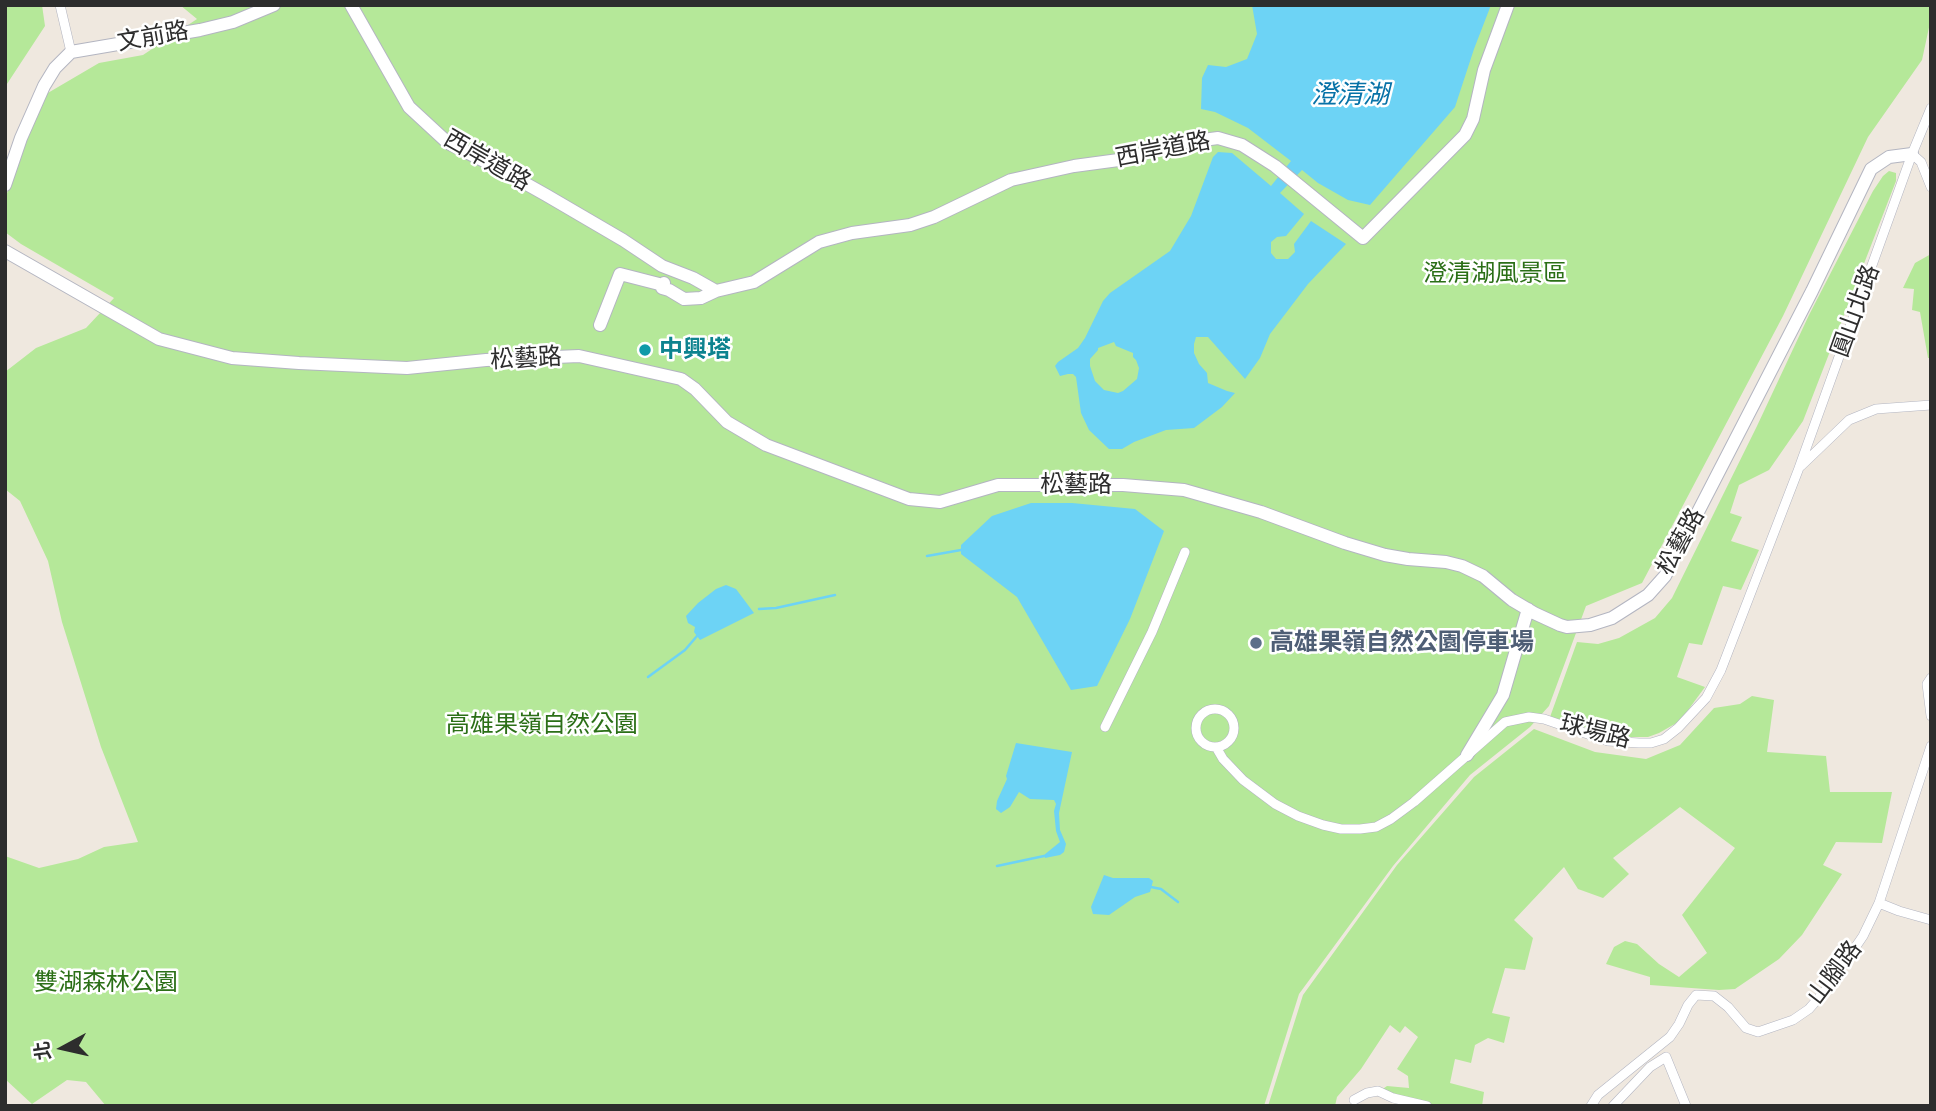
<!DOCTYPE html>
<meta charset="utf-8">
<style>
body{margin:0}
#map{position:relative;width:1936px;height:1111px;overflow:hidden;background:#efe8df;font-family:"IBM Plex Sans","Noto Sans TC",sans-serif}
canvas{display:block}
.frame{position:absolute;inset:0;border:7px solid #2d2d2d;pointer-events:none}
.north{position:absolute;left:28px;top:1013px;width:70px;height:70px;-webkit-text-stroke:5px #fff;paint-order:stroke;rotate:262deg;font-size:19px;font-weight:700;line-height:28px;text-align:center;color:#2d2d2d}
.north::after{content:'';display:block;margin:auto;width:24px;height:32px;background:#2d2d2d;clip-path:polygon(50% 0,100% 100%,50% 72%,0 100%)}
</style>
<div id="map">
<canvas width="1936" height="1111"></canvas>
<div class="frame"></div>
<div class="north">北</div>
</div>
<script>
const c = document.querySelector('canvas').getContext('2d');
c.lineJoin = 'round';
function paint(path, color) { c.fillStyle = color; c.fill(path, 'evenodd'); }
const toPath = rows => new Path2D(rows.map(r => 'M' + r).join(''));
function trace(path, color, width, dash) { c.strokeStyle = color; c.lineWidth = width; c.lineCap = dash ? 'butt' : 'round'; c.setLineDash(dash || []); c.stroke(path); }
function drawText(font, color, halo, rows, align = 'center') {
  c.font = font + ' "IBM Plex Sans","Noto Sans TC",sans-serif'; c.lineWidth = 5; c.setLineDash([]); c.textBaseline = 'middle'; c.strokeStyle = halo; c.fillStyle = color; for (const [text, x, y, turn = 0] of rows) {
    c.save(); c.translate(x, y); c.rotate((+turn || 0) * Math.PI / 180); c.textAlign = isNaN(turn) ? turn : align; if (halo) c.strokeText(text, 0, 0); c.fillText(text, 0, 0); c.restore();
  }
}
paint(toPath([
 [5,5,42,5,45,26,5,87],
 [180,5,1931,5,1931,18,1922,60,1868,137,1783,316,1642,583,1586,606,1549,706,1530,727,1470,775,1393,866,1299,994,1264,1106,106,1106,86,1082,67,1080,32,1104,5,1079,5,856,39,868,78,859,104,847,138,842,101,747,62,622,48,561,20,501,5,489,5,372,36,348,86,328,114,298,21,244,5,232,5,199,41,97,99,63,143,55,197,19],
 [1889,171,1896,173,1896,181,1803,421,1769,470,1739,485,1730,513,1742,517,1731,541,1759,550,1741,590,1723,586,1702,645,1689,643,1677,677,1705,687,1680,721,1659,733,1648,737,1619,737,1550,717,1577,642,1598,644,1619,638,1655,618,1672,598,1757,426,1809,315,1873,191,1883,176],
 [1931,254,1931,358,1928,358,1920,312,1912,310,1914,289,1903,288,1915,263],
 [1752,696,1774,700,1767,752,1826,756,1830,792,1892,792,1882,843,1836,842,1823,865,1842,874,1802,935,1779,959,1735,989,1719,990,1650,985,1650,977,1606,964,1614,947,1625,941,1637,944,1659,964,1679,977,1707,953,1682,915,1735,848,1680,807,1613,858,1629,874,1603,898,1578,889,1564,867,1514,920,1533,938,1525,970,1505,968,1492,1013,1510,1017,1504,1043,1488,1038,1475,1045,1471,1063,1455,1059,1450,1083,1484,1092,1482,1106,1430,1106,1380,1091,1387,1086,1409,1088,1408,1076,1397,1069,1418,1037,1405,1026,1400,1033,1390,1025,1361,1069,1337,1097,1335,1106,1268,1106,1303,995,1397,865,1474,777,1534,729,1595,752,1646,759,1680,745,1714,708,1740,704]
]), '#b5e899');
paint(toPath([
 [1252,5,1491,5,1474,49,1455,107,1370,205,1348,200,1318,183,1302,170,1280,193,1304,214,1286,236,1277,237,1271,242,1271,253,1276,259,1288,259,1295,252,1294,244,1311,221,1346,244,1308,284,1270,334,1260,358,1245,379,1208,337,1196,337,1194,344,1194,353,1199,364,1207,373,1208,383,1227,391,1235,393,1222,407,1194,428,1166,430,1134,442,1122,449,1109,449,1089,430,1081,413,1076,377,1073,374,1068,374,1060,376,1055,366,1058,362,1078,348,1085,338,1103,301,1110,293,1170,251,1191,216,1213,157,1218,152,1232,153,1271,186,1291,161,1248,128,1215,112,1201,109,1202,78,1208,65,1226,67,1247,59,1257,34],
 [1114,342,1116,346,1133,353,1133,357,1136,360,1139,368,1137,379,1123,391,1118,393,1104,390,1095,381,1090,366,1090,359,1098,350,1098,348],
 [1031,503,1072,503,1135,509,1164,531,1130,619,1097,686,1071,690,1017,597,961,554,961,545,992,516],
 [726,585,736,589,754,613,700,640,694,632,695,627,688,623,686,616,698,603,716,589],
 [1016,743,1072,752,1059,813,1060,830,1066,844,1064,852,1060,855,1045,858,1044,855,1060,842,1056,831,1054,811,1056,804,1054,800,1030,799,1019,792,1010,807,1001,813,996,809,997,801,1007,779,1006,776],
 [1104,875,1113,878,1149,878,1153,881,1150,892,1135,897,1109,915,1093,914,1091,907]
]), '#6dd3f5');
trace(toPath([
 [927,556,961,550],
 [759,609,776,608,835,595],
 [648,677,685,650,697,636],
 [997,866,1044,856],
 [1151,887,1161,889,1178,902]
]), '#6dd3f5', 2.5);
const street = toPath([
 [60,5,71,52],
 [1912,154,1921,162,1931,187],
 [1801,466,1849,420,1876,409,1931,405],
 [1931,678,1927,684,1931,716],
 '1196 728a19 19 0 1 1 38 0a19 19 0 1 1-38 0Z',
 [1105,727,1152,632,1185,552],
 [1216,747,1223,759,1243,780,1275,804,1298,816,1323,825,1341,829,1360,829,1376,827,1391,819,1414,802,1505,722,1529,717,1544,719,1608,741,1639,743,1651,743,1664,739,1678,728,1706,698,1721,670,1799,468,1912,154,1931,108],
 [1879,903,1899,911,1931,920],
 [1354,1100,1367,1093,1378,1091,1393,1098,1427,1106],
 [1591,1106,1598,1095,1670,1037,1679,1024,1688,1005,1696,995,1714,996,1728,1007,1746,1028,1758,1032,1793,1020,1809,1009,1829,986,1863,936,1879,903,1931,746],
 [1613,1106,1650,1067,1666,1057,1686,1106]
]);
const secondary = toPath([
 [351,5,409,107,448,143,498,168,546,195,623,240,662,266,693,278,716,291,754,282,819,242,852,233,910,225,934,217,1011,180,1074,166,1126,159,1173,144,1218,138,1242,145,1275,166,1363,238,1465,135,1473,119,1484,70,1508,5],
 [5,185,21,138,44,86,55,68,71,52,200,30,233,22,274,5],
 [5,251,159,339,232,358,299,363,407,368,486,360,579,356,681,379,695,389,727,422,766,445,909,499,940,502,998,485,1123,485,1184,490,1261,512,1345,543,1385,555,1408,559,1446,562,1462,566,1483,576,1512,600,1534,613,1560,625,1567,627,1590,625,1612,618,1648,595,1665,576,1812,291,1871,169,1889,157,1912,154],
 [664,283,662,288,669,290,684,299,701,298,716,291],
 [600,325,620,274,663,285],
 [1467,755,1503,695,1528,609]
]);
trace(street, '#b3b5c1', 10);
trace(secondary, '#b3b5c1', 14);
trace(street, '#fff', 9);
trace(secondary, '#fff', 12);
for (const [x, y, r, color] of [
 [645,350,7,"#0f9aa8"],
 [1256,643,7,"#5c6f8a"]
]) { const dot = new Path2D(); dot.arc(x, y, r, 0, 2 * Math.PI); c.fillStyle = color; c.fill(dot); trace(dot, '#fff', 2.5); }
drawText('24px', '#2d2d2d', '#fff', [
 ["文前路",153,37,-10],
 ["西岸道路",1163,150,-11],
 ["西岸道路",487,161,30],
 ["圓山北路",1856,311,-70],
 ["松藝路",526,359,-3],
 ["松藝路",1076,485],
 ["松藝路",1681,542,-61],
 ["球場路",1595,732,14],
 ["山腳路",1835,973,-53]
]);
drawText('24px', '#2b6f17', '#fff', [
 ["澄清湖風景區",1495,274],
 ["高雄果嶺自然公園",542,725],
 ["雙湖森林公園",106,983]
]);
drawText('bold 24px', '#0d838f', '#fff', [
 ["中興塔",659,350]
], 'left');
drawText('bold 24px', '#4e5e75', '#fff', [
 ["高雄果嶺自然公園停車場",1270,643]
], 'left');
drawText('italic 26px', '#0772a7', '#fff', [
 ["澄清湖",1350,95]
]);
</script>
